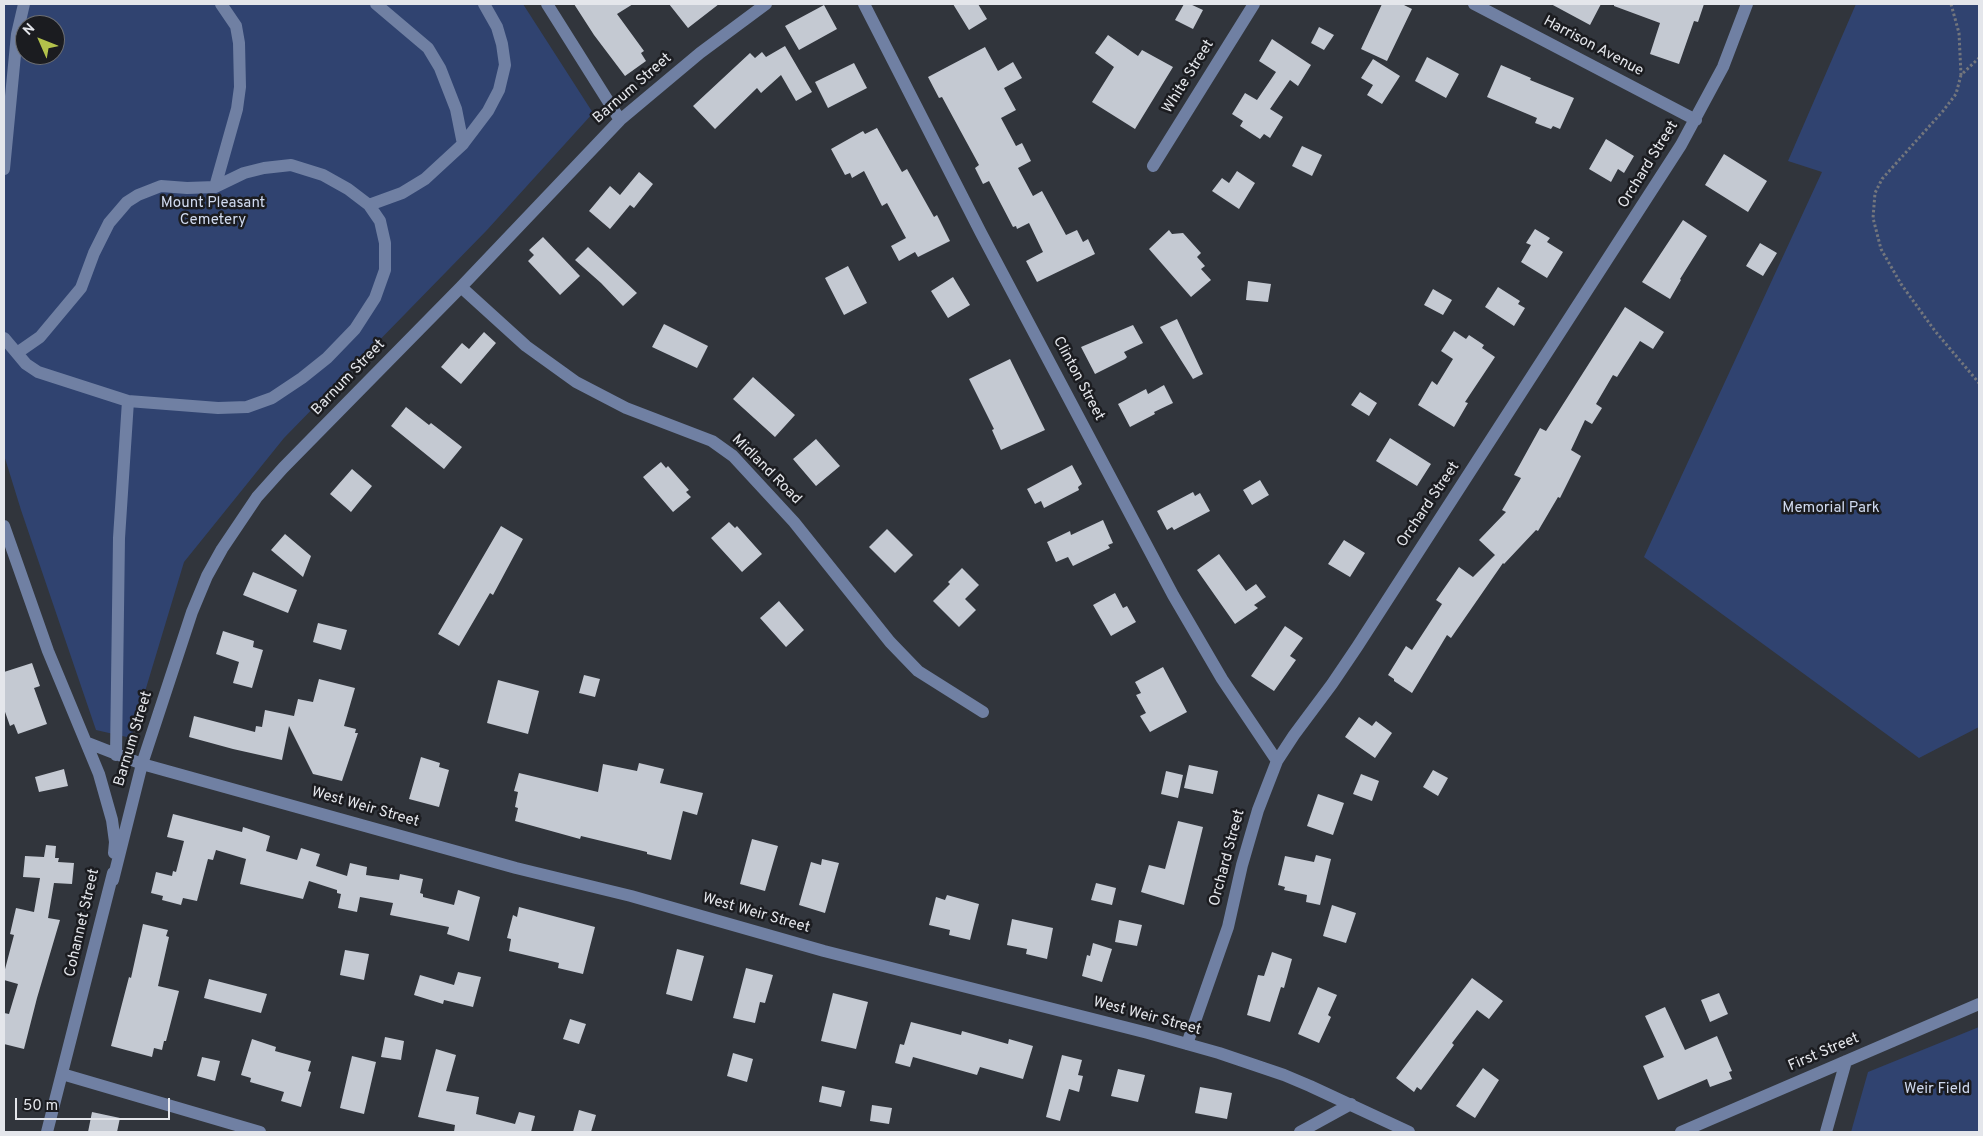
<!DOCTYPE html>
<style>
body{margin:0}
#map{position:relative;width:1983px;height:1136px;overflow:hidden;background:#31353c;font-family:Overpass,sans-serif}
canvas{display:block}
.frame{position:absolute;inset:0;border:5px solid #e4e6eb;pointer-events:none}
.north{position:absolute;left:15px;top:15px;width:50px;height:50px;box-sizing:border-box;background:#1b1c20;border:1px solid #6b6d71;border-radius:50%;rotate:314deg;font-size:14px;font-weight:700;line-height:20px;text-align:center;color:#e4e6eb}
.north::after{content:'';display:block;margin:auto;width:18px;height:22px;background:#b3c24b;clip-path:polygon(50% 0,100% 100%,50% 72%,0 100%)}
.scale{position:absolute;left:15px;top:1098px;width:155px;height:22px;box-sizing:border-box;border:2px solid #e4e6eb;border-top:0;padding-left:6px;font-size:15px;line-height:18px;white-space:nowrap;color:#e4e6eb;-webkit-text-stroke:4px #1b1c20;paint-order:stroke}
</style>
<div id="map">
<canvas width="1983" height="1136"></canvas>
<div class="frame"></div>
<div class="north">N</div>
<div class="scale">50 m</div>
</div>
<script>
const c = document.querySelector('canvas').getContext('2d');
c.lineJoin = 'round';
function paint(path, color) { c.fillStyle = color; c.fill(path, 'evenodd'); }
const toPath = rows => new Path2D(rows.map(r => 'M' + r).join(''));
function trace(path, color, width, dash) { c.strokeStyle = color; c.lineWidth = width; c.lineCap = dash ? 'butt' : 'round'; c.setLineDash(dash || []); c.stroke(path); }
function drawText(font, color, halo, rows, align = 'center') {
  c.font = font + ' Overpass,sans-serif'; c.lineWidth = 5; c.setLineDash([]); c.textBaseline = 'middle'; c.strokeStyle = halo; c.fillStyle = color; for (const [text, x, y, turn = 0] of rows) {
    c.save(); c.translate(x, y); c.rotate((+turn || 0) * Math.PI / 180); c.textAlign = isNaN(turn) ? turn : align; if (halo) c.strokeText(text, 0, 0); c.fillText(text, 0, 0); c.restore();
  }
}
paint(toPath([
 [4,4,523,4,593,113,487,230,284,438,184,562,131,738,96,730,21,510,4,455],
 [25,25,55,25,55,55,25,55],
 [1856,4,1979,4,1979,727,1919,758,1644,557,1822,172,1788,161],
 [1979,1027,1979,1132,1851,1132,1868,1072]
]), '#304370');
paint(toPath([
 [574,4,633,4,617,14,644,51,641,53,646,61,625,76,594,35],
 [669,4,719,4,688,28],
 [953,4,978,4,987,19,969,30],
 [1184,4,1190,4,1203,10,1193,29,1175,20],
 [1382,4,1402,4,1412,9,1387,61,1361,49],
 [1551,4,1601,4,1590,25],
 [1614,4,1704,4,1698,22,1694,21,1679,64,1650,54,1660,23,1614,6],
 [824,5,837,29,799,50,785,26],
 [1319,27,1334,35,1324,50,1311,43],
 [1108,35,1138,56,1142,50,1173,67,1135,129,1092,102,1114,67,1095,53],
 [1272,39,1311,65,1298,86,1290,80,1270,109,1283,117,1270,138,1264,134,1260,139,1240,126,1243,121,1232,114,1245,93,1257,100,1276,72,1259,61],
 [785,46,812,92,796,101,781,75,761,93,757,88,715,129,693,106,750,53,755,58,762,52,766,57],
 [985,47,998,71,1013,62,1022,78,1004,88,1016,110,1001,118,1016,146,1022,143,1031,161,1018,168,1033,196,1042,191,1066,235,1077,230,1083,242,1088,239,1095,254,1037,282,1026,261,1043,252,1029,223,1017,229,1016,226,1013,227,989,181,983,184,975,168,979,165,942,97,939,98,928,77],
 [1427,57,1459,74,1446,98,1415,81],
 [1373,59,1400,76,1382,104,1367,95,1373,85,1361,78],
 [854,63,867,88,828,108,815,82],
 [1501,65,1531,78,1530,80,1574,98,1560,129,1553,126,1551,129,1535,123,1537,118,1487,97],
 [877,128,902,172,907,169,934,217,937,215,950,241,918,257,915,252,899,261,891,246,906,238,887,203,882,206,864,171,852,178,850,173,845,175,831,149,863,131,865,134],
 [1606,139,1634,156,1624,173,1618,169,1611,182,1589,169],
 [1302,146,1322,155,1312,176,1292,166],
 [1724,154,1767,181,1748,212,1705,185],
 [1237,171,1255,183,1239,209,1212,191,1222,178,1229,183],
 [639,172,653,184,634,208,630,205,610,229,589,211,610,186,620,195],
 [1683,220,1707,236,1680,279,1681,280,1670,299,1642,282],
 [1535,229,1550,238,1547,242,1563,252,1547,278,1521,262,1531,245,1526,243],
 [1169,230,1172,234,1183,233,1201,253,1197,257,1205,266,1201,269,1211,280,1191,297,1149,249],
 [543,237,580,276,560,295,528,261,534,255,529,250],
 [1760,243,1777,253,1763,276,1746,266],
 [588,247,637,293,623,306,601,283,575,260],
 [848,266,867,303,844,315,825,278],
 [953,277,970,305,948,318,931,291],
 [1248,281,1271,284,1268,302,1246,300],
 [1498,287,1520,301,1518,304,1525,308,1514,326,1485,307],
 [1433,289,1452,300,1443,315,1424,305],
 [1625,307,1664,332,1653,349,1640,341,1617,377,1613,375,1596,404,1602,408,1592,424,1585,420,1571,450,1581,456,1560,498,1558,497,1538,531,1536,530,1504,564,1503,563,1451,638,1447,635,1412,693,1394,681,1394,679,1388,675,1406,646,1412,650,1442,604,1436,600,1459,567,1473,577,1495,555,1479,540,1506,512,1502,510,1521,478,1514,475,1540,428,1546,431],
 [1177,319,1203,374,1193,379,1160,327],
 [664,324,708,346,697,368,652,347],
 [1133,325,1143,343,1124,352,1127,357,1125,359,1095,374,1081,347],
 [1454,331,1466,339,1469,335,1484,345,1482,348,1495,357,1465,402,1468,403,1454,427,1418,405,1432,381,1437,385,1453,359,1441,351],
 [484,332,496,343,461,384,441,367,462,343,469,349],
 [1010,359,1045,430,1001,450,992,430,994,429,969,379],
 [753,377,795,415,775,437,733,399],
 [1164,385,1173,403,1154,412,1155,414,1130,427,1118,404,1146,389,1148,394],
 [1360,392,1377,403,1369,416,1351,405],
 [406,407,429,425,431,423,462,447,444,469,391,426],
 [1390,438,1431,464,1417,486,1376,461],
 [816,439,840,466,816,486,793,459],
 [661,462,666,468,668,466,689,490,686,492,691,497,673,512,643,477],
 [1072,465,1082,484,1078,487,1079,490,1044,508,1041,501,1035,504,1027,489],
 [352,469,372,486,351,512,330,494],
 [1260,480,1269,495,1252,505,1243,490],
 [1193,492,1195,496,1200,493,1210,511,1174,530,1172,527,1167,530,1157,511],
 [1103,520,1113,543,1108,545,1110,548,1073,566,1068,557,1056,562,1047,542,1070,531,1071,535],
 [729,522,735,528,737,526,762,554,742,572,711,538],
 [501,526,523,539,493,595,490,593,459,646,438,634],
 [887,529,913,555,895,573,869,547],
 [285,534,311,556,303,577,271,550],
 [1344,540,1365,553,1350,577,1328,564],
 [1219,554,1246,591,1256,584,1266,597,1254,605,1258,608,1235,624,1197,570],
 [962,568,979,585,965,599,976,610,959,627,933,601,950,584,948,582],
 [253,572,297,590,288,613,243,595],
 [1115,593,1123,608,1127,606,1136,622,1111,636,1093,605],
 [779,601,804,630,786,647,760,618],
 [318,623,347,630,341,650,313,642],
 [1285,626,1303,638,1290,656,1296,660,1274,691,1251,676],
 [223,631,254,641,253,647,263,650,252,688,233,683,239,662,216,654],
 [32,663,40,686,34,688,47,724,18,734,14,724,10,726,4,709,4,672],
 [1163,667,1187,712,1150,732,1140,716,1146,713,1136,695,1141,693,1135,682],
 [584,675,600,679,595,697,579,693],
 [319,679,355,688,344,726,356,729,355,733,358,733,342,781,313,774,289,726,282,760,233,749,189,737,194,716,255,732,256,726,262,727,265,710,294,716,298,699,313,702],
 [498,680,539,691,528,734,487,723],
 [1359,717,1372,726,1376,721,1392,733,1375,758,1345,737],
 [421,757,440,763,439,767,449,770,439,807,409,799],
 [639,763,664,769,660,783,703,793,697,815,683,811,671,860,647,854,647,852,581,836,580,839,515,821,518,808,515,807,518,792,514,791,519,773,598,792,603,764,637,771],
 [1189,765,1218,771,1213,794,1184,788],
 [64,769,68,786,39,792,35,777],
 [1433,770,1448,778,1438,796,1423,787],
 [1166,771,1183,775,1178,798,1161,794],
 [1361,774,1379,781,1372,801,1353,794],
 [1318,794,1344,803,1333,835,1307,826],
 [173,814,242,832,243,827,270,836,266,851,297,860,301,848,320,854,316,866,347,876,350,863,367,867,366,875,399,880,400,874,423,879,420,893,423,894,423,897,454,905,458,890,480,897,469,941,447,934,449,927,390,915,393,903,360,897,357,912,338,908,341,894,337,893,337,890,309,881,303,899,240,884,246,859,216,850,213,860,208,859,197,901,183,898,181,905,162,900,163,896,151,893,156,872,172,876,173,871,176,872,184,841,167,837],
 [1178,821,1203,827,1184,905,1141,892,1149,865,1165,869],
 [752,839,778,846,765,891,740,884],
 [46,845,56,846,55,858,59,858,58,862,74,863,72,884,54,883,48,918,60,920,37,998,24,1049,4,1044,4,1013,9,1014,18,984,4,980,4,973,14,935,10,934,16,908,34,912,40,878,23,877,25,856,44,857],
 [1316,855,1331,859,1320,905,1306,902,1307,895,1284,890,1285,887,1278,885,1285,856,1314,862],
 [822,859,839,863,825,913,799,905,811,862,821,865],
 [1096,883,1116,888,1112,905,1091,900],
 [947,895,979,904,970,940,949,935,950,930,929,925,936,897,945,900],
 [1332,905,1356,913,1346,943,1323,936],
 [519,907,595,927,583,974,558,968,559,963,509,951,511,939,507,938,513,915,517,917],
 [1012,919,1053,928,1047,959,1026,954,1027,949,1007,945],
 [1119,920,1142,925,1137,946,1115,942],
 [143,924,168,930,166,936,169,937,158,986,179,991,166,1041,164,1041,162,1050,154,1048,152,1057,111,1046,129,977,131,978],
 [1093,943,1112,949,1102,982,1082,976,1087,955,1090,956],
 [677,949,704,956,692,1001,666,994],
 [345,950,369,954,364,980,340,975],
 [1272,952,1292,959,1284,988,1281,987,1270,1022,1247,1015,1258,975,1264,976],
 [746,968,773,975,765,1003,760,1002,755,1023,733,1018],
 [458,972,481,977,473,1007,444,1000,443,1004,414,995,420,975,454,985],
 [1472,978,1503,1001,1489,1019,1477,1010,1452,1043,1454,1045,1421,1090,1417,1087,1414,1092,1396,1078],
 [209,979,267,994,261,1013,204,998],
 [1318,987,1337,995,1328,1015,1331,1017,1319,1043,1298,1034],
 [833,993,868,1002,856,1049,821,1041],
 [1719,993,1728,1014,1710,1022,1701,1000],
 [1665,1007,1685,1050,1717,1036,1732,1071,1729,1072,1732,1079,1710,1087,1707,1079,1658,1100,1643,1066,1664,1057,1645,1016],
 [570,1019,586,1024,579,1044,563,1039],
 [911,1022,961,1035,962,1031,1008,1044,1009,1039,1033,1046,1023,1079,980,1067,977,1075,913,1057,910,1067,895,1063,900,1044,904,1045],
 [385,1037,404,1041,401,1060,381,1057],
 [252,1039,276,1047,275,1051,311,1061,308,1071,311,1072,301,1107,281,1101,284,1092,250,1082,251,1078,241,1075],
 [436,1049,456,1055,446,1091,479,1097,476,1114,515,1124,519,1112,535,1116,531,1132,454,1132,455,1125,418,1117],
 [733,1053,753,1059,747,1082,727,1076],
 [1062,1055,1082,1060,1078,1075,1083,1076,1079,1092,1069,1089,1060,1121,1046,1117],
 [352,1056,376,1062,364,1114,340,1108],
 [202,1057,220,1061,215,1081,197,1076],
 [1483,1068,1499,1080,1475,1118,1456,1106],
 [1118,1069,1145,1075,1138,1102,1111,1096],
 [822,1086,845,1091,841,1107,819,1102],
 [1200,1087,1232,1093,1227,1119,1195,1113],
 [872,1105,892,1108,889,1124,870,1121],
 [579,1110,596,1115,591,1132,573,1132],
 [92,1112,120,1118,117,1132,88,1132]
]), '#c4c9d2');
trace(toPath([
 [1951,4,1959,33,1961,75,1979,58],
 [1961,75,1956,94,1943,111,1882,179,1875,193,1873,218,1881,249,1901,284,1935,331,1979,383]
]), '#73767d', 3, [2.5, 2.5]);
trace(toPath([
 [376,4,428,48,440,68,456,109,463,144,488,111,499,90,505,65,502,44,497,27,484,4],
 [547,4,620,120],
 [864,4,981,233,1173,595,1222,679,1277,761],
 [1474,4,1696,120],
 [1153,166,1254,4],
 [4,169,17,34,24,4],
 [369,205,402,193,425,179,463,144],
 [461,287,526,346,576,382,626,408,712,441,733,456,794,522,890,642,918,671,983,712],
 [4,338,26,364,38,372,128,401],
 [17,353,40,337,81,288,94,253,109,223,127,202,138,195,161,186,187,188,215,187],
 [4,526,48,651,99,774,112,820,115,842,114,853],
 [88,743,142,764,516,868,631,896,824,951,1148,1033,1219,1053,1284,1075,1310,1086,1409,1132],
 [116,755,119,538,128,401,218,408,247,407,272,398,302,378,327,358,355,329,375,298,385,270,385,243,380,221,369,205,348,189,323,175,291,165,264,168,244,173,215,187,237,109,240,87,239,43,236,26,221,4],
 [113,880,142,764,192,612,207,576,222,549,257,497,283,468,461,287,620,120,700,53,766,4],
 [1187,1044,1228,927,1242,865,1258,810,1277,761,1294,735,1332,684,1357,647,1681,145,1723,67,1747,4],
 [62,1074,260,1132],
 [47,1132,113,873],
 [1300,1132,1351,1104],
 [1681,1132,1979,1004],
 [1826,1132,1846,1061]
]), '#7080a3', 12);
drawText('15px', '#e4e6eb', '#1b1c20', [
 ["Harrison Avenue",1593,47,28],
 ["White Street",1189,77,-58],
 ["Barnum Street",633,89,-41],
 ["Orchard Street",1649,165,-58],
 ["Barnum Street",349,378,-46],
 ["Clinton Street",1078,379,62],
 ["Midland Road",766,470,45],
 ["Orchard Street",1429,505,-56],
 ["Barnum Street",134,739,-73],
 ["West Weir Street",365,808,16],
 ["Orchard Street",1228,858,-75],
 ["West Weir Street",756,914,16],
 ["Cohannet Street",83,923,-77],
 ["West Weir Street",1147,1017,15],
 ["First Street",1824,1053,-23]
]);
drawText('15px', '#d0daef', '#1b1c20', [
 ["Mount Pleasant",213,204],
 ["Cemetery",213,221],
 ["Memorial Park",1831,509],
 ["Weir Field",1937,1090]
]);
</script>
